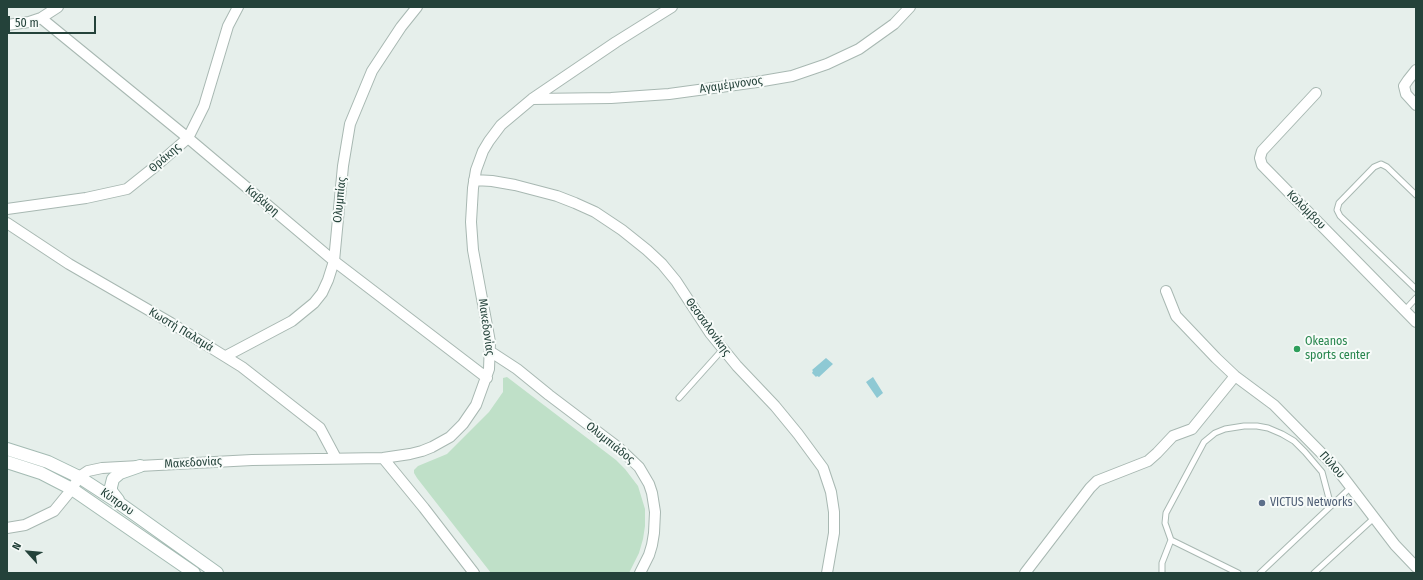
<!DOCTYPE html>
<meta charset="utf-8">
<style>
body{margin:0}
#map{position:relative;width:1423px;height:580px;overflow:hidden;background:#e6efeb;font-family:"Fira Sans Condensed",sans-serif}
canvas{display:block}
.frame{position:absolute;inset:0;border:8px solid #24423a;pointer-events:none}
.north{position:absolute;left:8px;top:532px;width:40px;height:40px;-webkit-text-stroke:3px #f7fbf9;paint-order:stroke;rotate:297deg;font-size:11px;font-weight:700;line-height:16px;text-align:center;color:#24423a}
.north::after{content:'';display:block;margin:auto;width:14px;height:18px;background:#24423a;clip-path:polygon(50% 0,100% 100%,50% 72%,0 100%)}
.scale{position:absolute;left:8px;top:16px;width:88px;height:18px;box-sizing:border-box;border:2px solid #24423a;border-top:0;padding-left:5px;font-size:12px;line-height:14px;white-space:nowrap;color:#24423a;-webkit-text-stroke:3px #f7fbf9;paint-order:stroke}
</style>
<div id="map">
<canvas width="1423" height="580"></canvas>
<div class="frame"></div>
<div class="north">N</div>
<div class="scale">50 m</div>
</div>
<script>
const c = document.querySelector('canvas').getContext('2d');
c.lineJoin = 'round';
function paint(path, color) { c.fillStyle = color; c.fill(path, 'evenodd'); }
const toPath = rows => new Path2D(rows.map(r => 'M' + r).join(''));
function trace(path, color, width, dash) { c.strokeStyle = color; c.lineWidth = width; c.lineCap = dash ? 'butt' : 'round'; c.setLineDash(dash || []); c.stroke(path); }
function drawText(font, color, halo, rows, align = 'center') {
  c.font = font + ' "Fira Sans Condensed",sans-serif'; c.lineWidth = 4; c.setLineDash([]); c.textBaseline = 'middle'; c.strokeStyle = halo; c.fillStyle = color; for (const [text, x, y, turn = 0] of rows) {
    c.save(); c.translate(x, y); c.rotate((+turn || 0) * Math.PI / 180); c.textAlign = isNaN(turn) ? turn : align; if (halo) c.strokeText(text, 0, 0); c.fillText(text, 0, 0); c.restore();
  }
}
paint(toPath([
 [507,377,616,460,625,469,638,486,645,509,645,526,643,539,639,553,629,573,491,573,417,478,414,473,414,470,418,466,447,454,489,412,503,392,503,378]
]), '#bfe0c8');
paint(toPath([
 [826,358,833,364,819,377,817,376,816,377,812,373,813,371,812,370],
 [873,377,883,393,877,398,866,382]
]), '#8ec9d4');
const lane = toPath([
 [1416,195,1387,167,1381,164,1374,167,1339,203,1337,210,1340,216,1416,289],
 [1405,310,1416,298],
 [679,398,723,349],
 [1171,540,1165,523,1166,513,1204,442,1215,433,1225,429,1244,426,1257,426,1268,428,1282,434,1294,441,1305,452,1322,472,1331,506],
 [1162,573,1162,563,1171,540,1238,573],
 [1260,573,1351,487],
 [1314,573,1374,518]
]);
const street = toPath([
 [41,18,188,138,334,261,487,378],
 [7,25,29,22,41,18,58,7],
 [1416,70,1408,80,1404,86,1406,94,1416,105],
 [1316,93,1262,151,1260,158,1262,165,1416,322],
 [532,99,611,98,669,94,757,82,792,76,827,64,859,49,894,24,910,7],
 [474,180,492,181,515,185,557,196,575,203,595,212,622,230,647,250,662,264,676,281,710,333,737,366,775,406,798,434,823,468,831,492,834,512,834,533,827,573],
 [7,209,86,198,127,189,157,165,188,138,204,106,228,26,238,7],
 [7,223,69,264,171,323,242,367,320,428,336,458],
 [1166,291,1176,316,1216,358,1235,376,1274,405,1337,469,1395,545,1416,567],
 [491,352,517,369,549,395,619,448,639,467,649,484,652,493,655,512,654,533,652,545,649,555,640,573],
 [226,356,292,321,314,303,322,293,328,280,334,261,343,166,350,124,372,71,401,27,417,7],
 [383,458,424,508,474,573],
 [7,528,25,525,54,511,72,489,79,477,88,471,102,468,252,460,383,458,410,454,422,451,432,447,450,437,463,424,476,405,489,369,490,342,473,250,471,222,473,188,476,170,483,151,489,141,501,125,532,99,616,42,672,7],
 [1025,573,1090,488,1097,481,1148,461,1157,453,1173,436,1192,429,1235,376]
]);
const secondary = toPath([
 [7,449,48,462,79,477,119,503,217,573],
 [7,462,41,473,72,489,194,573],
 [118,500,111,491,111,487,113,479,120,473,140,466]
]);
trace(lane, '#a8b8b2', 7);
trace(street, '#a8b8b2', 12);
trace(secondary, '#a4bbb3', 14);
trace(lane, '#fff', 5);
trace(street, '#fff', 10);
trace(secondary, '#fff', 12);
for (const [x, y, r, color] of [
 [1297,349,4,"#2e9e5b"],
 [1262,503,4,"#5c6f8a"]
]) { const dot = new Path2D(); dot.arc(x, y, r, 0, 2 * Math.PI); c.fillStyle = color; c.fill(dot); trace(dot, '#f7fbf9', 1.5); }
drawText('12px', '#24423a', '#f7fbf9', [
 ["Αγαμέμνονος",731,85,-8],
 ["Θράκης",165,158,-41],
 ["Ολυμπίας",340,200,-84],
 ["Καβάφη",262,201,40],
 ["Κολόμβου",1306,210,45],
 ["Μακεδονίας",486,327,82],
 ["Θεσσαλονίκης",708,327,54],
 ["Κωστή Παλαμά",181,330,31],
 ["Ολυμπιάδος",610,443,39],
 ["Μακεδονίας",193,463,-3],
 ["Πύλου",1332,465,48],
 ["Κύπρου",117,502,35]
]);
drawText('12px', '#27864d', '#f7fbf9', [
 ["Okeanos",1305,342],
 ["sports center",1305,356]
], 'left');
drawText('12px', '#4e5e75', '#f7fbf9', [
 ["VICTUS Networks",1270,503]
], 'left');
</script>
